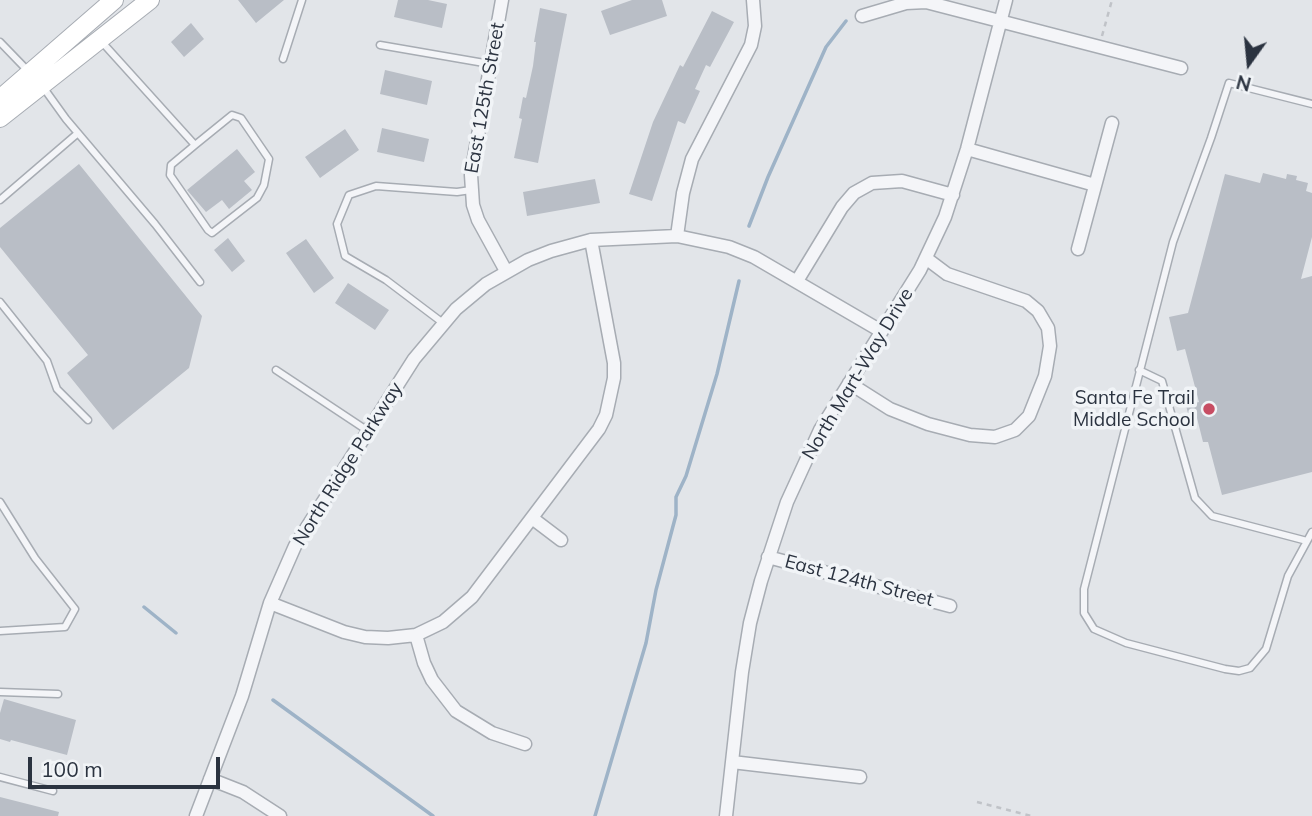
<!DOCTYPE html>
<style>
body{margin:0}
#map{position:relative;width:1312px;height:816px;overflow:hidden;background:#e2e5e9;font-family:Mulish,sans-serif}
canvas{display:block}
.north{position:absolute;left:1214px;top:28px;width:70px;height:70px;-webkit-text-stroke:5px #f1f4f7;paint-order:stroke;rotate:195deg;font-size:19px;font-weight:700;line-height:28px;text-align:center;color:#2b3340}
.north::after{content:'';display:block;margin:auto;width:24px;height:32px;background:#2b3340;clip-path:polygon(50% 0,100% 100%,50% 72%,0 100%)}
.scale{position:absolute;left:28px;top:757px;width:192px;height:32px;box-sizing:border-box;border:4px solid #2b3340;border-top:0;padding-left:9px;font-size:21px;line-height:24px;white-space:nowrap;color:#2b3340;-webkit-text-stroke:5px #f1f4f7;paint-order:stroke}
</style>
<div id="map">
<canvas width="1312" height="816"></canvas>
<div class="north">N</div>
<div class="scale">100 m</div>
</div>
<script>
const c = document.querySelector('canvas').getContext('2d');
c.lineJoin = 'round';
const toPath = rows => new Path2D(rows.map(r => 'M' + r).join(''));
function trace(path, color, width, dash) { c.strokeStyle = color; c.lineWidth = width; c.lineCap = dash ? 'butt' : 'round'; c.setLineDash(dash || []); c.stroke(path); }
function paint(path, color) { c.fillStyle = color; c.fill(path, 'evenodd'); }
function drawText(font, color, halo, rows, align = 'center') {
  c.font = font + ' Mulish,sans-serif'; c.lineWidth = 7; c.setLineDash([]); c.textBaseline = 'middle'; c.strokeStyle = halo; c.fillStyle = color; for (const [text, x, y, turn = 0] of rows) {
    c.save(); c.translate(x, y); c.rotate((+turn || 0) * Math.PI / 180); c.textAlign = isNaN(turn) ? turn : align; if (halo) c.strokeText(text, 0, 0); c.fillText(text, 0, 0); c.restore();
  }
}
trace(toPath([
 [749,226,768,177,826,47,846,21],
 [144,607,176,633],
 [273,700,433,816],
 [595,816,646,643,656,590,676,515,676,497,686,476,717,374,739,281]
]), '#9eb3c7', 3.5);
paint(toPath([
 [238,0,284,0,256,23],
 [398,0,428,0,447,4,442,28,394,17],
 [632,0,662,0,667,16,610,35,601,11],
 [540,8,567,14,538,163,514,158,522,119,519,118,523,97,526,98,533,66,536,42,534,42],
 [712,11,734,22,710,67,706,65,695,89,700,91,685,124,678,121,652,201,629,194,653,122,680,65,683,67],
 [191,23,204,39,184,57,171,42],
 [385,70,432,81,427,105,380,94],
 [382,128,429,139,424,162,377,152],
 [345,129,359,150,320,178,305,157],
 [237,149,255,172,244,181,252,190,229,209,222,200,206,212,187,190],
 [79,164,202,316,189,368,113,430,67,373,88,355,0,247,0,228],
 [1263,173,1286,179,1287,174,1297,176,1296,180,1308,183,1306,191,1312,193,1312,237,1301,279,1312,276,1312,472,1222,495,1208,442,1203,442,1196,414,1189,418,1186,405,1199,402,1185,349,1177,351,1169,317,1188,313,1225,174,1260,183],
 [595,179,600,203,527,216,523,192],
 [228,238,245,261,232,272,214,250],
 [306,239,334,278,314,293,286,253],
 [348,283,389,310,375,330,335,303],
 [4,699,76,720,67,755,11,740,10,742,0,739,0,713],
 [0,797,59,812,58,816,0,816]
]), '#b9bec6');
const service = toPath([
 [101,41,195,145,232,115,241,118,269,159,264,185,257,198,212,233,208,230,170,175,171,165,195,145],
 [0,42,29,72],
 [380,45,490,64],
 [283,59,302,0],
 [43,87,66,119,155,224,200,282],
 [1312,104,1229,83,1211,138,1173,242,1084,589,1084,613,1094,629,1126,643,1225,669,1239,671,1250,668,1266,649,1288,576,1312,532],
 [0,200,78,133],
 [0,302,47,361,57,389,88,420],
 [443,323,386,280,345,256,337,224,349,195,376,186,457,192,471,190],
 [276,370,368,431],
 [1139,370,1162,381,1195,498,1212,516,1307,541],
 [0,502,35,558,75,609,65,627,0,631],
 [0,692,58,694],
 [0,777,53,791]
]);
const minor = toPath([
 [502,0,471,175,473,205,478,220,506,271],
 [862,16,906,3,926,2,1181,68],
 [967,149,1095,185],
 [677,236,683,193,692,159,751,45,755,26,753,0],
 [1078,249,1112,123],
 [797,281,842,207,854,193,872,183,902,181,953,195],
 [849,383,890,409,928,424,970,435,995,437,1015,430,1029,416,1045,376,1050,346,1048,328,1038,311,1026,301,947,274,927,259],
 [532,518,561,540],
 [768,557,950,606],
 [270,603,344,632,365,637,388,638,416,635,443,622,472,597,599,429,606,415,614,378,614,363,591,240],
 [416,635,424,663,432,680,456,711,492,733,525,744],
 [732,762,860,777],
 [210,779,243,792,280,816],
 [196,816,242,696,270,603,295,546,414,359,456,309,486,284,528,260,551,251,591,240,677,236,729,247,754,257,881,331],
 [726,816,742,672,750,623,761,581,787,502,820,430,920,270,945,217,967,149,1006,0]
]);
const secondary = toPath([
 [0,99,114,0],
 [0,118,150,0]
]);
trace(service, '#a7acb3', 9);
trace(minor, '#a7acb3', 15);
trace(secondary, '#a7acb3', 20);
trace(toPath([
 [1102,36,1112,0],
 [977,802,1031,816]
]), '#c0c3c8', 2.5, [5, 5]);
trace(service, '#f4f5f8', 6);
trace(minor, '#f4f5f8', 12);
trace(secondary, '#fff', 18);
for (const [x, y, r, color] of [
 [1209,409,7,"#c74d63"]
]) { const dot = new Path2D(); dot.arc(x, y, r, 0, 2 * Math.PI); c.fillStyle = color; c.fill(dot); trace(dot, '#f1f4f7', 2.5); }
drawText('19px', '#2b3340', '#f1f4f7', [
 ["East 125th Street",485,98,-80],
 ["North Mart-Way Drive",858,374,-59],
 ["North Ridge Parkway",348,464,-58],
 ["East 124th Street",859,581,15]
]);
drawText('19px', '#2b3340', '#f1f4f7', [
 ["Santa Fe Trail",1195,398],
 ["Middle School",1195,420]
], 'right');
</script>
